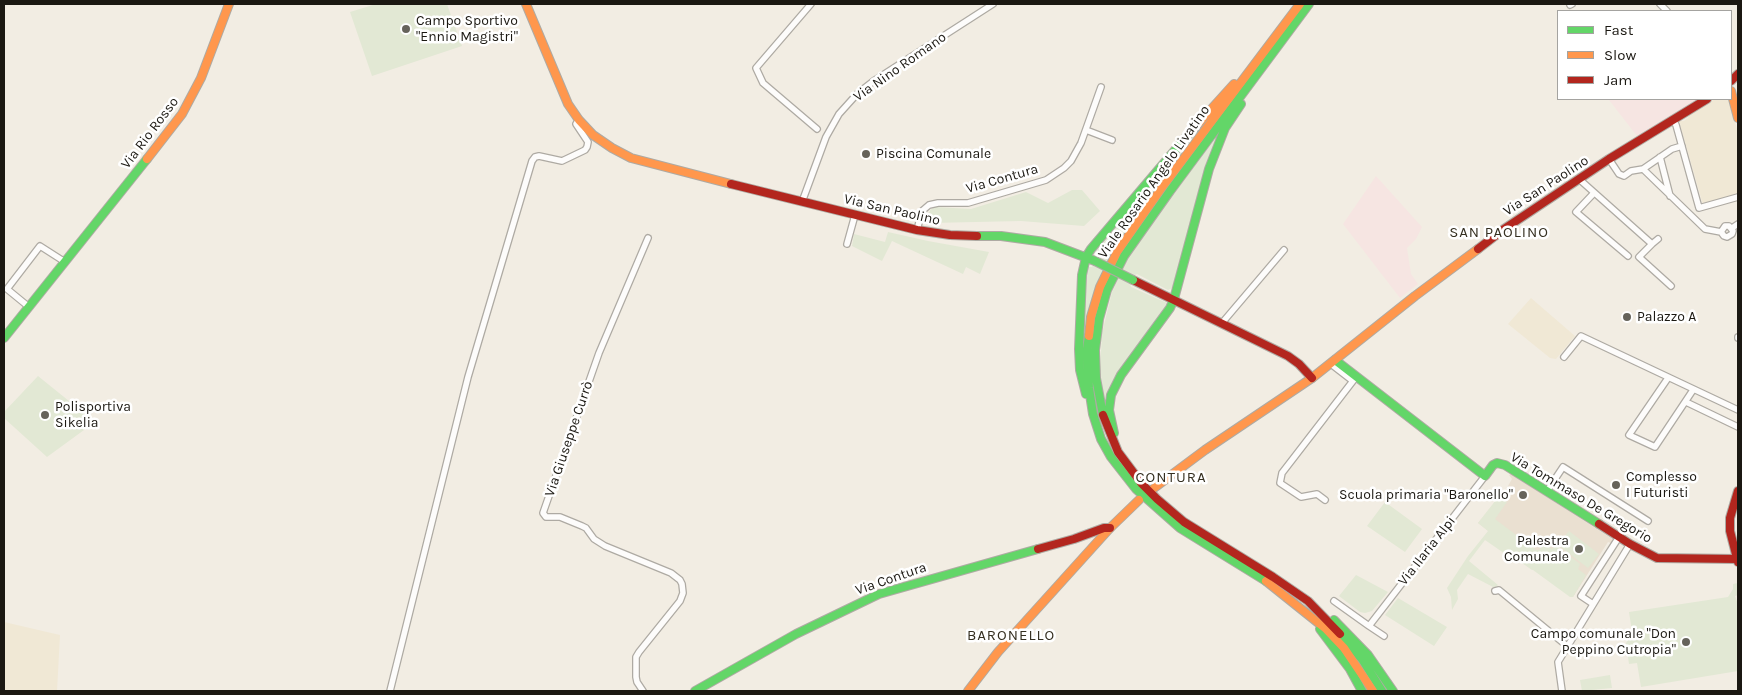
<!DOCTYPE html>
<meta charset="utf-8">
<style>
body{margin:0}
#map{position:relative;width:1742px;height:695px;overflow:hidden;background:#f2ede3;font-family:Karla,sans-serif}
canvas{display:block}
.frame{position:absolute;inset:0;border:5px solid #1b1812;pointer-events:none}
.legend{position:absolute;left:1557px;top:10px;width:175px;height:90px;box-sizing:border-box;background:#fff;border:1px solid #a4a3a0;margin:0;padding:6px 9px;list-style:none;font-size:15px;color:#1b1812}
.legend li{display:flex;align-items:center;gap:10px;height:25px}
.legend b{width:25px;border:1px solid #a4a3a0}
</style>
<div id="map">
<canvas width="1742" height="695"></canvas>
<div class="frame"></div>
<ul class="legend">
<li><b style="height:6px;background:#63d668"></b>Fast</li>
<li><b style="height:6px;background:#ff974d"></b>Slow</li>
<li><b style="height:6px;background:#b3261e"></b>Jam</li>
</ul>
</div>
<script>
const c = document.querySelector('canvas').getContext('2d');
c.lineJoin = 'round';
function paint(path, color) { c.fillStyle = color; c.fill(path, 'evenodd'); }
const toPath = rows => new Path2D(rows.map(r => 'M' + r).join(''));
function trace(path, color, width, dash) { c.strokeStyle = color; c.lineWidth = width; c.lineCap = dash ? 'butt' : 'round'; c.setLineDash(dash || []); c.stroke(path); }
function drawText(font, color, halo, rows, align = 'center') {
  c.font = font + ' Karla,sans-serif'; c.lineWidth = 5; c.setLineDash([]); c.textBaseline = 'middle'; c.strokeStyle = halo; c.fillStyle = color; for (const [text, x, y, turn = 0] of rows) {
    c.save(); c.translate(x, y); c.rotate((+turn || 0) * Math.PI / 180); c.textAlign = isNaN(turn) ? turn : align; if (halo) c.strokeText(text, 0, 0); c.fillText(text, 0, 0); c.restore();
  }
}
paint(toPath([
 [1611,99,1698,99,1637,136,1609,100],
 [1376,176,1422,227,1416,239,1407,248,1411,274,1418,284,1400,298,1343,224]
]), '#f6e5e2');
paint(toPath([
 [1715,99,1728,99,1738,132,1738,193,1703,205,1679,121,1684,121,1688,118,1689,115],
 [1531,298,1575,336,1556,359,1550,358,1508,324],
 [4,622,60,635,57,691,4,691]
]), '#f0e8d5');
paint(toPath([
 [1511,474,1614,540,1611,543,1608,542,1573,597,1478,523,1503,492,1508,488,1508,486,1512,479,1509,475]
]), '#eae0d1');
paint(toPath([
 [376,4,447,4,462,46,372,76,350,12],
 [1202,125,1113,250,1104,267,1096,285,1087,316,1081,357,1084,278,1088,267,1092,267,1098,256,1095,252],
 [1219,134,1205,168,1174,287,1168,290,1137,274,1135,275,1130,284,1131,287,1167,303,1113,380,1105,400,1100,371,1102,333,1112,292,1128,258,1173,194],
 [1072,190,1082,190,1100,211,1084,226,1021,221,930,223,927,218,930,210,935,207,971,209,1026,192,1048,203],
 [888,232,928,241,989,252,980,274,966,267,963,274,892,241,882,261,852,246,854,234,885,242],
 [38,376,95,422,47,457,4,418,4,412],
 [1499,496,1507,502,1495,519,1536,550,1539,550,1544,544,1552,549,1555,545,1580,564,1578,569,1586,575,1573,597,1570,597,1533,570,1532,570,1512,556,1511,558,1485,540,1469,561,1498,585,1495,588,1468,574,1457,590,1458,599,1452,610,1451,597,1447,588,1468,556,1488,531,1478,523],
 [1385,502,1422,529,1405,552,1367,526],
 [1569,531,1599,554,1588,568,1558,545],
 [1356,575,1388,592,1372,611,1365,613,1360,612,1339,596],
 [1738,583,1738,595,1735,596,1738,604,1738,671,1641,687,1637,663,1629,664,1626,643,1629,639,1633,638,1629,612,1728,597,1733,589,1733,584],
 [1398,598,1447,627,1434,646,1385,615],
 [1610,675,1612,688,1582,691,1580,680]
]), '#e2e8d4');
const street = toPath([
 [811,4,756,68,763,83,817,129],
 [1660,4,1667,11],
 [1570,5,1572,4],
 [1673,120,1676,125,1699,208,1738,197],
 [1086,130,1112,140],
 [1660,157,1670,196],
 [1609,159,1619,174,1624,176,1631,171,1643,169,1672,149,1682,146],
 [1643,169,1705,229,1721,232,1724,236,1727,237,1732,234,1733,231,1729,226,1725,226,1721,232],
 [1579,179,1652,244,1658,239],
 [1594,193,1576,212,1628,256],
 [802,202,826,137,839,114,857,94,875,80,993,4],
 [1732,228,1738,224],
 [917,230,922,211,929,205,938,203,968,203,1046,180,1064,168,1071,161,1081,143,1101,87],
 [847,244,855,215],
 [1652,244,1639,257,1671,286],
 [29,307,7,289,40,246,65,262],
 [1222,323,1284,250],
 [1738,338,1738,337],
 [1564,357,1581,336,1738,410],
 [1331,364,1353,381],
 [1668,378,1629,435,1655,447,1693,390],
 [1686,402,1738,427],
 [1547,491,1563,467,1648,521],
 [1325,500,1317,494,1301,497,1280,483,1282,473,1356,377],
 [1495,591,1499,590,1567,646],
 [1334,601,1369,626,1485,476],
 [1593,604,1581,596,1619,537],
 [1369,626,1384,636],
 [390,691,468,377,532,161,535,157,539,156,562,161,585,150,587,147,588,142,576,124,579,120],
 [643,691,637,682,636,677,636,657,639,652,680,601,683,593,682,584,680,580,671,573,605,546,594,539,586,528,582,526,560,517,546,517,543,513,599,353,648,238],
 [1562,691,1558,662,1630,544]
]);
const fast = toPath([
 [977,236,1001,236,1045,242,1095,261],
 [1089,336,1087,349,1089,388,1093,414,1101,439,1111,457,1136,489,1180,528,1266,581],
 [4,338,147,159],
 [1335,360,1485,476,1493,465,1497,463,1505,465,1599,524],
 [1086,394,1080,370,1079,349,1082,275,1086,257,1091,249,1187,136],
 [1103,415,1096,378,1095,350,1099,319,1107,290,1124,256,1170,191,1309,4],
 [1114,433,1109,410,1111,395,1121,375,1170,308,1174,299,1209,169,1225,128,1241,104],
 [1334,620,1368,655,1393,691],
 [1320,629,1350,669,1362,691],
 [1340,634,1362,659,1382,691],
 [695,691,796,634,879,594,1038,549]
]);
const slow = toPath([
 [526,4,568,104,579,120,593,135,612,148,631,158,731,184],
 [1731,91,1738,118],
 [1187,136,1234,84],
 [147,159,182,114,201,78,229,4],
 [1089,336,1091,317,1100,287,1117,252,1163,186,1300,4],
 [1154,488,1205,450,1312,378,1415,296,1478,249],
 [1266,581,1326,629,1344,648,1373,691],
 [968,691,998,652,1110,528,1139,500]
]);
const jam = toPath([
 [1731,81,1738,74],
 [731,184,917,230,950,235,977,236],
 [1478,249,1504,229,1609,159,1707,99],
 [1133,280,1288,356,1299,364,1312,378],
 [1103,415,1118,452,1142,484,1157,499,1184,522,1273,577,1308,601,1340,634],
 [1738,491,1730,518,1730,531,1738,562],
 [1599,524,1630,544,1657,558,1737,559],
 [1038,549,1074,539,1104,528,1110,528]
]);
trace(street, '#aeaaa3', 8);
trace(fast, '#aeaaa3', 10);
trace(slow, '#aeaaa3', 10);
trace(jam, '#aeaaa3', 10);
trace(street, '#fdfcfb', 5.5);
trace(fast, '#63d668', 8);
trace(slow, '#ff974d', 8);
trace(jam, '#b3261e', 8);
const fastBridge = toPath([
 [1095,261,1133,280]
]);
trace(fastBridge, '#aeaaa3', 10, []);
trace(fastBridge, '#63d668', 8);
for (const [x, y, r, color] of [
 [406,29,5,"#66635b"],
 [866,154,5,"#66635b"],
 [1627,317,5,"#66635b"],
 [45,415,5,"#66635b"],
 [1616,485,5,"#66635b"],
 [1523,495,5,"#66635b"],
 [1579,549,5,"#66635b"],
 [1686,642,5,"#66635b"]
]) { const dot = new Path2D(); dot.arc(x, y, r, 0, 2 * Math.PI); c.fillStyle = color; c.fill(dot); trace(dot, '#fff', 2); }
drawText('14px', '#1b1812', '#fff', [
 ["Campo Sportivo",416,21],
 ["\"Ennio Magistri\"",416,37],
 ["Piscina Comunale",876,154],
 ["Palazzo A",1637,317],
 ["Polisportiva",55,407],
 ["Sikelia",55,423],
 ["Complesso",1626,477],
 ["I Futuristi",1626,493],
 ["Scuola primaria \"Baronello\"",1513,495,"right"],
 ["Palestra",1569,541,"right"],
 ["Comunale",1569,557,"right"],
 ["Campo comunale \"Don",1676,634,"right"],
 ["Peppino Cutropia\"",1676,650,"right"]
], 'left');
drawText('14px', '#1b1812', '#fff', [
 ["Via Nino Romano",900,67,-35],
 ["Via Rio Rosso",150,133,-53],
 ["Via Contura",1002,179,-16],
 ["Viale Rosario Angelo Livatino",1154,182,-55],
 ["Via San Paolino",1546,186,-33],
 ["Via San Paolino",892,210,13],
 ["Via Giuseppe Currò",569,439,-71],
 ["Via Tommaso De Gregorio",1581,498,31],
 ["Via Ilaria Alpi",1427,551,-52],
 ["Via Contura",891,579,-19]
]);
c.letterSpacing = '1px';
drawText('15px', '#352f20', '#fff', [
 ["SAN PAOLINO",1499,233],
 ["CONTURA",1171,478],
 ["BARONELLO",1011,636]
]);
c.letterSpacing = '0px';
</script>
